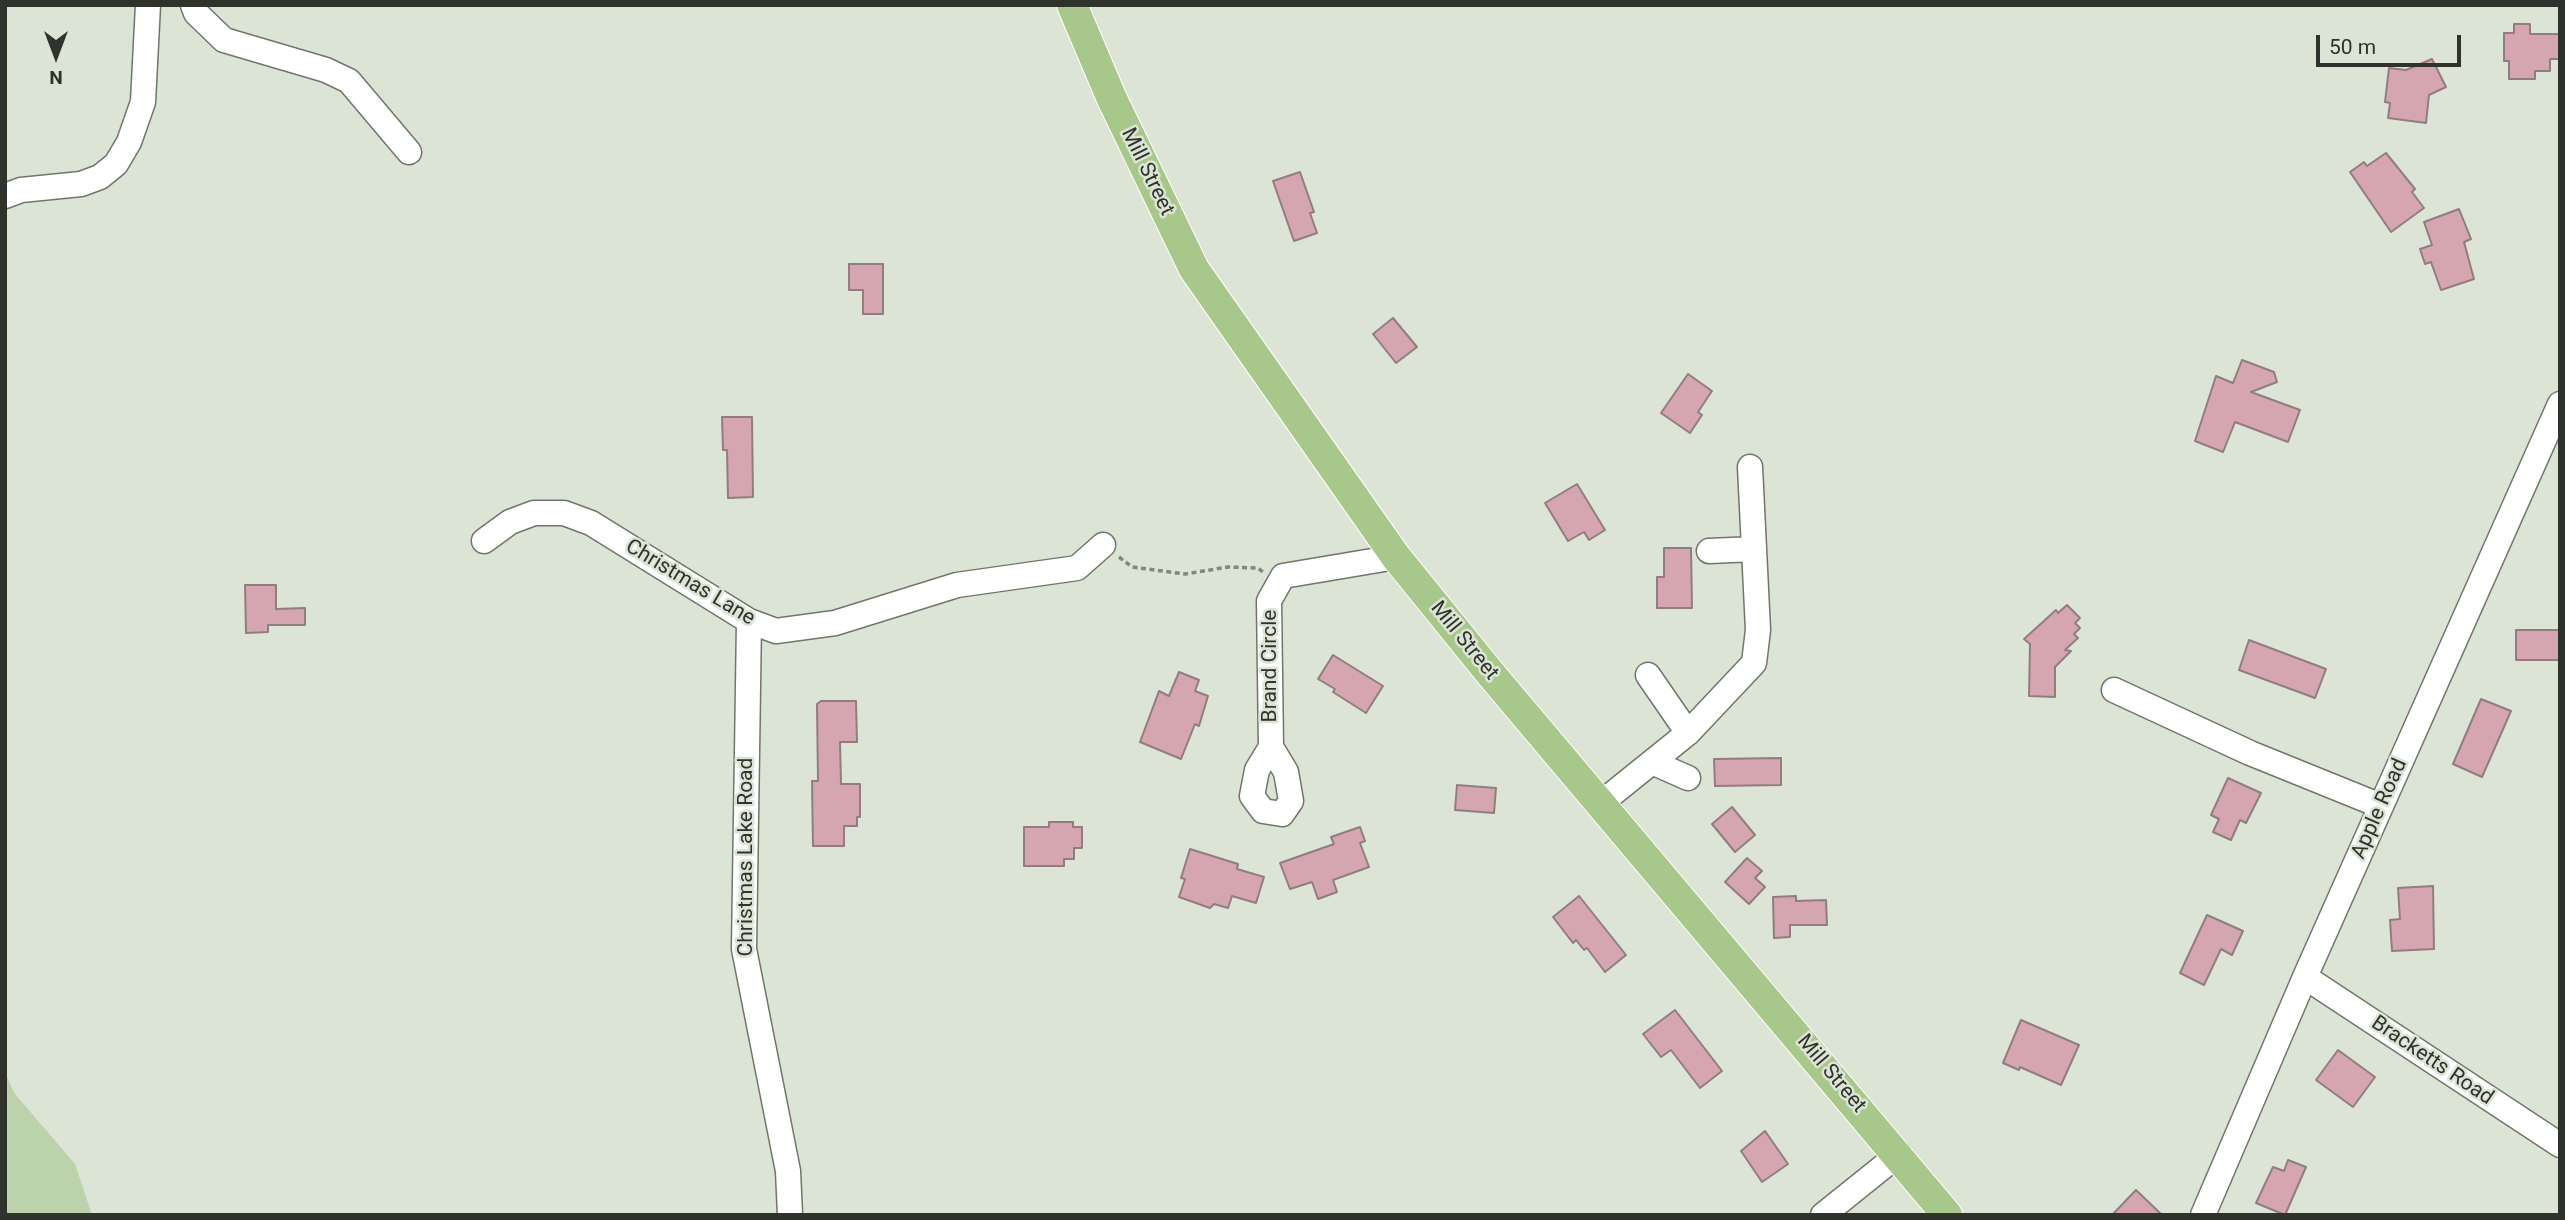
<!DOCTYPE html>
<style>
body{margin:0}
#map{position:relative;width:2565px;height:1220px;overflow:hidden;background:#dce5d5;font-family:Roboto,sans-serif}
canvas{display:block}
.frame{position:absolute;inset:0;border:7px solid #2f332c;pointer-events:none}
.north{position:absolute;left:21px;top:21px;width:70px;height:70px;-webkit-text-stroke:5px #dce5d5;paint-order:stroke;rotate:180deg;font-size:19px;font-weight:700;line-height:28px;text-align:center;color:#2f332c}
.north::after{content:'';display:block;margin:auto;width:24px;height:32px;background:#2f332c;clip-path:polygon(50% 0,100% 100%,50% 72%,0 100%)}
.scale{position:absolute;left:2316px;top:35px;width:145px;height:32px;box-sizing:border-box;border:4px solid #2f332c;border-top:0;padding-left:9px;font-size:21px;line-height:24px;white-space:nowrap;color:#2f332c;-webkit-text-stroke:5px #dce5d5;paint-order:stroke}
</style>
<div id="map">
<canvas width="2565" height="1220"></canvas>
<div class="frame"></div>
<div class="north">N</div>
<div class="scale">50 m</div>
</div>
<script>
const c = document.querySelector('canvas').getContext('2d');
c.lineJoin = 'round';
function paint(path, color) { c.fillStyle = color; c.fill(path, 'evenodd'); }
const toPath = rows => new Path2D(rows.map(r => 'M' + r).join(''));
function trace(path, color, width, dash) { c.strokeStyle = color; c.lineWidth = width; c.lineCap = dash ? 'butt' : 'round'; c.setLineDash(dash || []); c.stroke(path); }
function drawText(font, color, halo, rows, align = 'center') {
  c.font = font + ' Roboto,sans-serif'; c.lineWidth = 5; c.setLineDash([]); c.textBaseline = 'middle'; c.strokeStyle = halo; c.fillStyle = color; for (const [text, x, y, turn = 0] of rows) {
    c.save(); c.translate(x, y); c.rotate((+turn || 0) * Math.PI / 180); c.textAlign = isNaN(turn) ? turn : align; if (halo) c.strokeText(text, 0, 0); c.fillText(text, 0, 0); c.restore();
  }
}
paint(toPath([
 [5,1073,15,1094,75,1164,92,1215,5,1215]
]), '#bcd2ab');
const building = toPath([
 [2514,24,2530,24,2530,34,2560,34,2560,59,2550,59,2550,71,2535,71,2535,79,2509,79,2509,61,2504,61,2504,33,2514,33,2514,24],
 [2432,59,2446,87,2429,95,2426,123,2388,118,2390,103,2385,102,2389,68,2406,70,2432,59],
 [2386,153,2415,189,2412,192,2424,208,2391,232,2350,172,2364,162,2367,166,2386,153],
 [1300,172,1314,212,1310,213,1317,233,1294,241,1273,181,1300,172],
 [2459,209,2471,239,2464,242,2474,279,2441,290,2431,262,2425,264,2420,249,2432,245,2424,222,2459,209],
 [849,264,883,264,883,314,863,314,863,290,849,290,849,264],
 [1393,318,1417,347,1396,363,1373,334,1393,318],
 [2242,360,2274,372,2277,382,2251,392,2300,410,2288,442,2235,422,2223,452,2195,441,2216,376,2233,383,2242,360],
 [1688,374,1712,391,1698,412,1702,415,1690,433,1661,413,1688,374],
 [722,417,752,417,753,497,728,498,727,450,723,450,722,417],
 [1577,484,1605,530,1589,540,1584,532,1568,541,1545,503,1577,484],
 [1664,548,1691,548,1692,608,1657,608,1657,577,1664,577,1664,548],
 [245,585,276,585,276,609,305,608,305,625,268,625,268,632,246,633,245,585],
 [2067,605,2080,618,2075,623,2080,628,2074,634,2078,638,2065,650,2071,651,2055,667,2055,697,2029,696,2030,644,2024,639,2056,610,2058,613,2067,605],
 [2516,630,2560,630,2560,660,2516,660,2516,630],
 [2249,640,2326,669,2315,698,2239,670,2249,640],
 [1333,655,1383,686,1366,713,1333,692,1335,689,1318,679,1333,655],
 [1179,672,1199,680,1195,691,1208,696,1199,726,1195,724,1181,759,1140,742,1159,691,1169,696,1179,672],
 [2481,699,2511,711,2482,777,2453,764,2481,699],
 [821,701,856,701,857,742,840,742,841,784,860,784,860,817,857,817,857,826,844,826,844,846,813,846,812,781,818,781,817,704,821,701],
 [1781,758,1781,785,1715,786,1714,759,1781,758],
 [2228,778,2261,793,2246,823,2240,820,2231,840,2213,832,2219,819,2211,815,2228,778],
 [1457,785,1496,788,1494,813,1455,810,1457,785],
 [1732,807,1755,835,1735,852,1712,824,1732,807],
 [1049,822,1073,822,1073,827,1082,827,1082,848,1074,848,1074,859,1064,859,1064,866,1024,866,1024,827,1049,827,1049,822],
 [1360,827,1365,841,1360,843,1369,867,1333,880,1337,892,1318,899,1312,882,1290,889,1280,863,1334,844,1331,837,1360,827],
 [1190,849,1238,864,1237,869,1264,877,1256,903,1232,896,1228,908,1214,904,1210,908,1179,897,1185,879,1181,878,1190,849],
 [1747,858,1762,871,1755,878,1765,887,1749,904,1725,882,1747,858],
 [2433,886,2434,949,2392,951,2390,920,2400,919,2398,888,2433,886],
 [1579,896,1626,955,1605,972,1587,948,1584,950,1576,940,1573,943,1553,917,1579,896],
 [1796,896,1796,901,1826,900,1827,925,1790,925,1790,937,1774,938,1773,897,1796,896],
 [2207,915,2243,931,2232,955,2221,949,2204,985,2180,973,2207,915],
 [1675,1010,1722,1071,1700,1088,1671,1050,1661,1057,1643,1034,1675,1010],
 [2021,1020,2079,1045,2061,1085,2020,1067,2019,1070,2003,1063,2021,1020],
 [2338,1050,2375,1077,2353,1107,2316,1080,2338,1050],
 [1765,1131,1788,1164,1762,1182,1741,1151,1765,1131],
 [2288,1160,2306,1167,2285,1215,2256,1203,2273,1167,2284,1171,2288,1160],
 [2136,1190,2162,1215,2112,1215,2136,1190]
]);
paint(building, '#d6a6b0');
trace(building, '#917d81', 2);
const minor = toPath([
 [193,5,196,13,224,40,326,70,349,81,409,152],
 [5,196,21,190,81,184,100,177,116,164,129,142,143,102,148,5],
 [484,541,510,522,534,513,564,513,591,523,749,621,776,631,835,623,957,585,1077,568,1103,545],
 [1709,551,1754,549],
 [749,621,744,949,788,1171,790,1215],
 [1648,675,1688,733],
 [2114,690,2250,753,2381,806],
 [1271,747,1257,770,1252,796,1263,811,1282,814,1291,801,1286,772,1271,747,1269,601,1283,576,1396,557],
 [1654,763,1688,778],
 [1601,803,1688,733,1754,663,1758,630,1750,467],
 [2305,977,2560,1145],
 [1823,1215,1899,1154],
 [2203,1215,2305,977,2560,404]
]);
const major = toPath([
 [1072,5,1112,99,1194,269,1396,557,1490,673,1947,1215]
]);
trace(minor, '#6f7769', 27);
trace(major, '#fff', 32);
trace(toPath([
 [1119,557,1132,567,1185,574,1228,567,1258,568,1263,572]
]), '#80877b', 3.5, [5, 3.5]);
trace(minor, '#fff', 24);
trace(major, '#a8c78a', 30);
drawText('21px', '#2f332c', '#dce5d5', [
 ["Mill Street",1147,172,64],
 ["Christmas Lane",690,583,31],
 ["Mill Street",1464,641,51],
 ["Brand Circle",1271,666,-90],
 ["Apple Road",2380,809,-66],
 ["Christmas Lake Road",747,857,-90],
 ["Bracketts Road",2432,1061,34],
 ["Mill Street",1831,1074,50]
]);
</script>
